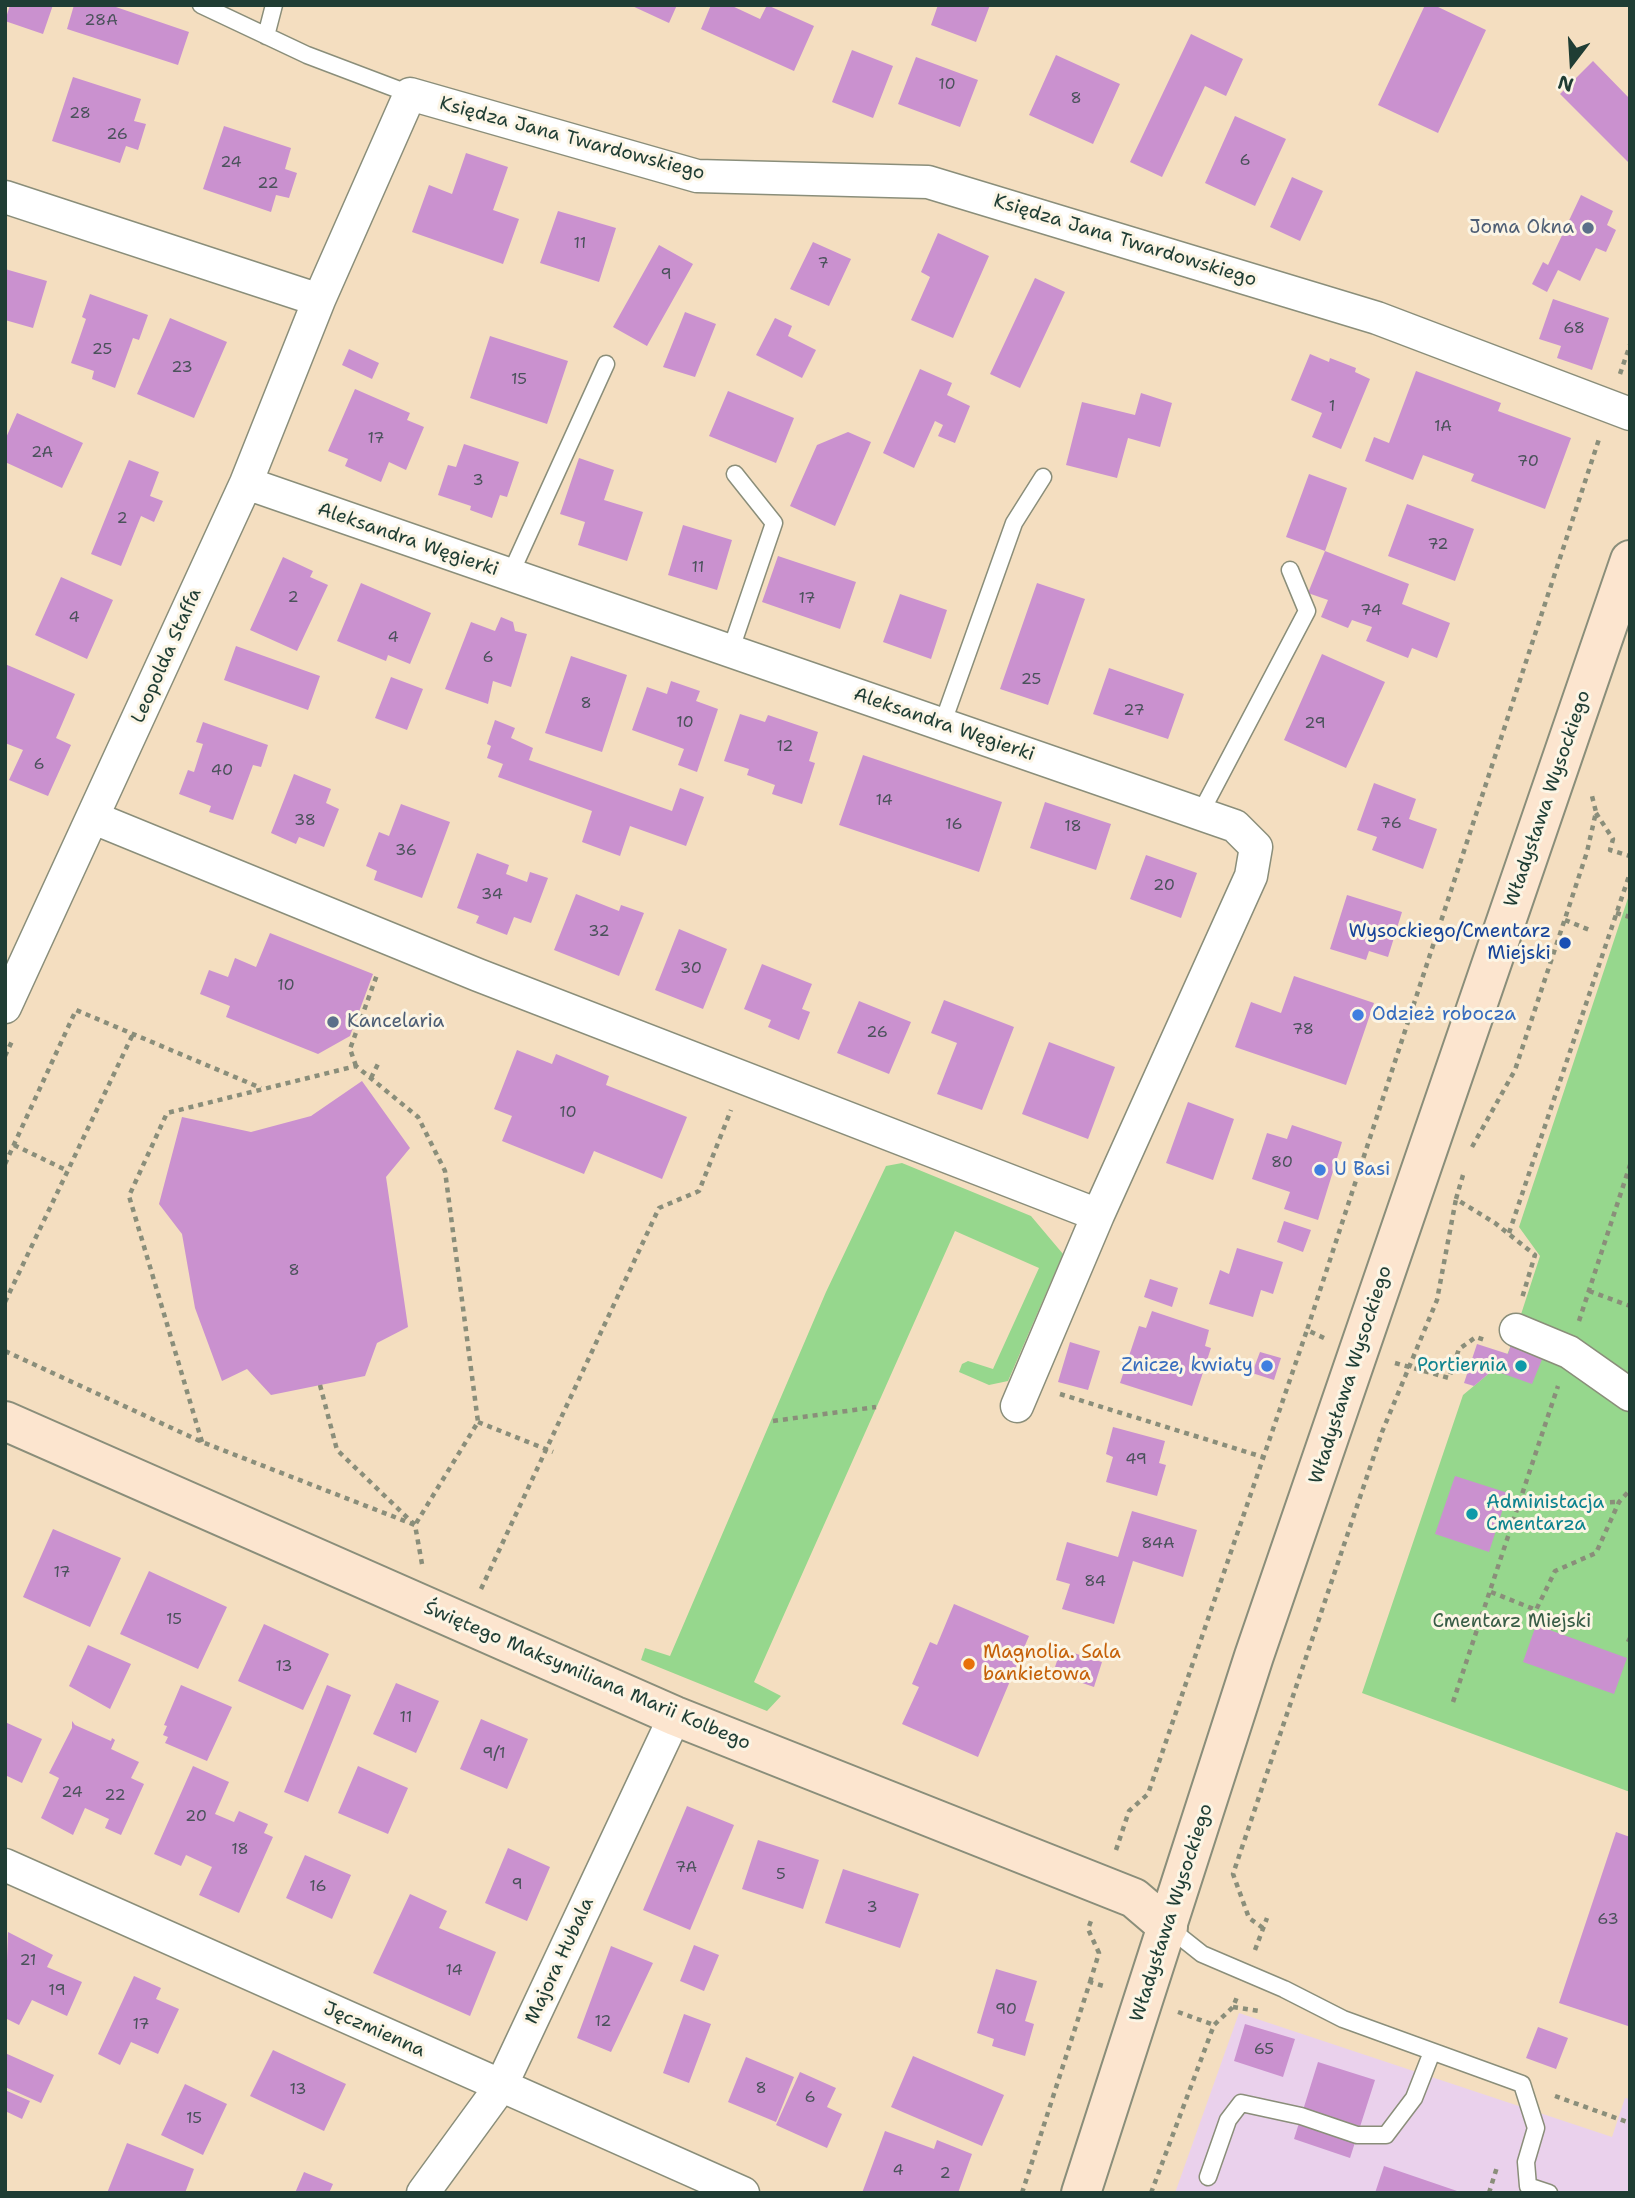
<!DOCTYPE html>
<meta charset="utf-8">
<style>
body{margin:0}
#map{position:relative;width:1635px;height:2198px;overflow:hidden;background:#f4dec0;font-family:"Shantell Sans",sans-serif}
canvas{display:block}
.frame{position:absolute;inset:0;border:7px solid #1f3d34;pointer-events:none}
.north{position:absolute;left:1537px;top:28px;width:70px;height:70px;-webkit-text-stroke:5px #fcf5e5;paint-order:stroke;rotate:197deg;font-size:19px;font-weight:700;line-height:28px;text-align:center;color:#1f3d34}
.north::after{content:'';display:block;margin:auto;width:24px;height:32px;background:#1f3d34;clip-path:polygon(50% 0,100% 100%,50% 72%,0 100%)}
</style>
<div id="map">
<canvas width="1635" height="2198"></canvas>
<div class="frame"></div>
<div class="north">N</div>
</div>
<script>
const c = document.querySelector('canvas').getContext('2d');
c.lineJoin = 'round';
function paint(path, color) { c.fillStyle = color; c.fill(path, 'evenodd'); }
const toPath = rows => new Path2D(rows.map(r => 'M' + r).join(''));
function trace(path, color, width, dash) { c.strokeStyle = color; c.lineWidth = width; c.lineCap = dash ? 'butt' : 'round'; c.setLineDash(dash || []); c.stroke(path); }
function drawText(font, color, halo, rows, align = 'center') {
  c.font = font + ' "Shantell Sans",sans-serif'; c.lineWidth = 6; c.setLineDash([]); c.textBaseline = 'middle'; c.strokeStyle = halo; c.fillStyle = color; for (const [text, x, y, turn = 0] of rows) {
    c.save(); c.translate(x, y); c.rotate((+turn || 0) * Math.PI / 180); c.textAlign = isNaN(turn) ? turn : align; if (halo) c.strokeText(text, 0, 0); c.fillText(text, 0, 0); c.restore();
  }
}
paint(toPath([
 [1239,2013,1612,2137,1625,2098,1630,2099,1630,2193,1175,2193]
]), '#ead1ec');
paint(toPath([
 [1630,892,1630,1792,1362,1693,1463,1395,1505,1360,1511,1345,1540,1256,1519,1227],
 [902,1163,1031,1216,1063,1254,1008,1381,989,1385,959,1372,962,1364,968,1361,993,1369,1039,1268,955,1231,754,1682,781,1696,767,1711,641,1660,645,1648,670,1656,826,1292,886,1166]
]), '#96d78d');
paint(toPath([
 [10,5,53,5,43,34,5,21],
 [74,5,110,5,189,32,178,65,67,29],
 [630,5,677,5,669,23],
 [711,5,730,5,760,19,767,5,814,26,794,71,701,29],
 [938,5,990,5,976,42,931,25],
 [1425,5,1434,5,1486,30,1438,133,1378,105],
 [1191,34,1243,59,1226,96,1205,86,1162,177,1130,162],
 [852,50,893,66,873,118,832,102],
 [1056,55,1120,84,1093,144,1029,115],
 [916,57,978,80,960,127,898,104],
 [1593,61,1630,99,1630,164,1560,94],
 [73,77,141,99,134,121,146,124,138,150,126,146,120,163,52,141],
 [1235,116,1286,139,1255,206,1205,183],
 [224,126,291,148,285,169,297,173,289,198,276,195,271,212,203,189],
 [466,153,508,167,493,210,519,219,503,264,412,232,429,185,452,194],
 [1292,177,1323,191,1300,241,1270,227],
 [1581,195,1613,211,1607,225,1616,230,1606,252,1596,248,1580,281,1558,270,1547,292,1532,284,1543,262,1548,265],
 [558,211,616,228,599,282,540,263],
 [938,233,989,256,953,338,911,320,930,277,921,272],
 [813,242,851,259,829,306,790,289],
 [659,245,693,264,647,346,613,327],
 [5,269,47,281,33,328,5,320],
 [1035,278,1065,292,1020,388,990,374],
 [90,294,148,315,139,340,133,338,115,388,92,379,94,371,71,363,86,319,82,317],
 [1553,299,1609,318,1592,370,1557,358,1561,346,1539,339],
 [685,312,716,324,695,377,663,367],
 [170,318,227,342,194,418,137,394],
 [775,318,792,326,788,336,816,350,802,378,756,355],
 [490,336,568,361,547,424,470,398],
 [349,349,379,363,372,379,342,365],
 [1310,354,1329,362,1330,358,1356,368,1355,372,1370,379,1341,449,1312,437,1322,413,1291,400],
 [920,369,952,383,947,395,970,406,955,443,938,436,943,425,935,421,914,468,883,453],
 [1416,371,1501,403,1498,411,1571,438,1545,509,1471,481,1474,474,1423,455,1413,480,1365,461,1374,437,1389,443],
 [355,389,410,413,407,420,424,427,406,470,389,462,381,482,345,466,348,459,328,451],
 [728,391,794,418,776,463,709,436],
 [1141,393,1172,403,1160,447,1128,438,1117,478,1066,465,1082,402,1135,415],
 [17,413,83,443,62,488,5,462,5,440],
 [848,432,871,442,835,526,790,506,817,445],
 [464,444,519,462,507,497,500,495,492,518,470,510,471,506,438,495,448,465,456,467],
 [579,458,614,470,604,500,643,512,627,561,578,545,585,522,560,514],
 [129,460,159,472,150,496,163,501,154,522,141,516,121,566,91,554],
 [1309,474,1347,488,1325,551,1286,537],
 [1407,504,1474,529,1455,581,1388,556],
 [683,525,732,540,717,590,668,575],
 [1325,551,1409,584,1402,604,1450,623,1437,658,1412,648,1408,658,1366,641,1372,627,1352,620,1348,628,1321,617,1328,600,1308,593],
 [778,556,856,582,840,629,762,602],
 [283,557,313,571,310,577,328,585,297,651,250,630],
 [61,577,113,600,87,659,35,635],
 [361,583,431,613,410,664,388,655,386,661,337,641],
 [1037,583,1085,599,1048,705,1000,689],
 [900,594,947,610,931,659,883,642],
 [501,617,513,622,515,631,527,634,511,687,493,681,488,704,445,689,471,622,495,631],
 [236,646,320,676,308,710,224,680],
 [1322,654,1385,682,1346,768,1284,740],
 [571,656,627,675,602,752,545,733],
 [5,664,75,694,56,738,71,745,48,796,9,780,23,750,5,743],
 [1109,668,1184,694,1168,739,1093,714],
 [391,677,423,689,407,730,375,718],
 [671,681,700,691,696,701,718,709,697,772,678,765,684,749,632,730,647,687,667,694],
 [740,714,765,722,768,715,818,732,809,761,815,763,802,804,772,794,775,785,747,775,749,769,724,761],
 [495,720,515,728,511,738,533,748,529,760,672,811,680,788,704,797,686,846,630,826,620,856,582,842,592,811,498,777,503,764,487,758,491,746,487,744],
 [203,722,268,745,261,767,253,765,233,820,209,812,211,806,179,794,188,770,194,772,203,744,196,742],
 [863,755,1002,802,979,872,839,825],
 [294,774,331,789,326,803,339,809,324,847,299,837,296,844,271,833],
 [1374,783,1416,799,1409,819,1437,829,1423,869,1372,850,1377,837,1357,830],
 [1045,802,1111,824,1096,870,1030,848],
 [401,804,450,822,422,898,374,880,377,871,366,866,379,832,389,836],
 [477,853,509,865,506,874,527,882,530,872,548,878,531,923,514,917,507,935,476,923,479,916,457,908],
 [1146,855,1197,873,1181,918,1130,899],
 [576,894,619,911,621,905,644,913,619,976,554,950],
 [1347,895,1402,912,1388,957,1369,951,1366,960,1330,949],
 [679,929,727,949,703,1009,655,990],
 [270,933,373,974,350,1036,318,1054,226,1017,230,1006,200,994,209,970,228,977,235,958,256,967],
 [762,964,812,984,802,1009,810,1012,799,1040,768,1027,771,1020,744,1009],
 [1294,976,1374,1003,1346,1085,1235,1047,1251,1002,1281,1013],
 [944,1000,1014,1027,982,1110,937,1094,957,1043,931,1033],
 [859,1001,911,1022,889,1074,837,1053],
 [1049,1042,1115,1067,1088,1139,1022,1114],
 [517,1050,552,1064,556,1054,609,1076,606,1085,687,1117,662,1179,594,1151,584,1174,502,1141,512,1116,494,1109],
 [362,1081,410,1148,386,1177,408,1327,377,1343,365,1376,271,1395,247,1369,222,1381,195,1308,182,1234,159,1204,182,1117,251,1132,311,1116],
 [1188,1102,1234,1119,1213,1180,1166,1163],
 [1292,1125,1342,1142,1318,1220,1284,1209,1290,1192,1252,1179,1267,1133,1287,1139],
 [1284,1221,1311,1230,1303,1252,1277,1242],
 [1237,1248,1283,1262,1273,1294,1261,1290,1253,1317,1209,1304,1220,1270,1229,1274],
 [1150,1279,1178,1288,1172,1307,1144,1297],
 [1152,1311,1209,1330,1205,1346,1211,1348,1192,1406,1120,1383,1139,1326,1146,1328],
 [1070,1342,1100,1351,1088,1390,1058,1382],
 [1477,1344,1508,1354,1511,1345,1543,1357,1532,1384,1501,1373,1505,1360,1474,1386,1464,1383],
 [1260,1352,1281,1358,1274,1380,1252,1373],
 [1113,1427,1165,1441,1159,1463,1166,1465,1157,1496,1106,1482,1113,1457,1106,1454],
 [1455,1476,1508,1493,1489,1552,1435,1534],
 [1132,1511,1197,1530,1183,1577,1133,1561,1114,1624,1062,1609,1070,1584,1056,1580,1067,1542,1118,1557],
 [53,1529,121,1558,90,1627,23,1597],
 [149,1571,227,1607,198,1669,120,1634],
 [954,1604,1029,1636,978,1757,902,1724,919,1687,912,1684,930,1642,937,1645],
 [264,1624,329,1654,303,1710,238,1681],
 [1536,1625,1627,1658,1614,1694,1523,1662],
 [88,1645,131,1664,110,1709,69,1686],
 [1061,1649,1102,1662,1094,1687,1053,1673],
 [396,1683,439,1701,416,1753,373,1734],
 [181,1685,232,1707,207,1761,165,1743,168,1737,163,1735,167,1726,164,1725],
 [327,1685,351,1695,308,1802,284,1792],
 [481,1719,528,1739,507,1789,460,1769],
 [72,1721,75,1725,111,1741,112,1738,115,1740,111,1749,139,1762,131,1778,144,1784,121,1835,105,1828,109,1819,85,1808,73,1835,41,1818,59,1778,49,1773,72,1728],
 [5,1722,42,1739,22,1783,5,1775],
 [193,1766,229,1782,215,1814,234,1822,239,1811,268,1824,264,1833,273,1837,239,1913,199,1895,212,1867,186,1855,181,1866,154,1854],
 [358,1766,408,1788,388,1834,338,1813],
 [687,1806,734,1825,690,1930,643,1910],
 [1616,1832,1630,1837,1628,2026,1559,2003],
 [758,1840,819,1860,803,1909,742,1889],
 [508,1848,550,1867,527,1921,485,1903],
 [305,1855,351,1875,332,1919,286,1898],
 [843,1869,919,1894,900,1948,825,1923],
 [410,1894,447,1911,439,1928,496,1952,470,2016,373,1973],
 [8,1932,53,1955,47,1967,82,1982,67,2016,32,2000,19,2025,5,2018],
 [694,1945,719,1955,704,1991,680,1981],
 [611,1946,653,1963,611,2052,577,2038],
 [996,1969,1037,1981,1025,2021,1034,2024,1025,2056,992,2046,994,2039,977,2033],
 [134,1976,161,1988,156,1999,179,2009,158,2054,131,2042,120,2065,98,2054],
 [684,2014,711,2024,689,2083,663,2073],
 [1245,2024,1295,2039,1283,2077,1234,2061],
 [1538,2027,1568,2038,1556,2069,1526,2058],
 [273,2050,346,2084,324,2131,250,2096],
 [5,2053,54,2075,41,2103,5,2087],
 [913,2056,1004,2095,982,2146,891,2107],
 [746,2057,794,2077,776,2122,728,2102],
 [1318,2062,1375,2080,1350,2158,1294,2139],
 [800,2072,836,2088,827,2107,842,2114,827,2148,776,2125],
 [185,2084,227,2104,203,2155,161,2135],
 [5,2090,30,2101,22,2119,5,2111],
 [885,2131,934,2149,937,2140,972,2154,958,2193,862,2193],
 [127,2143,194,2169,185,2193,107,2193],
 [1384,2166,1460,2192,1460,2193,1375,2193],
 [304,2172,333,2184,329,2193,295,2193]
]), '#ca91cf');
const lane = toPath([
 [201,5,307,55,410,94],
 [266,36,274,5],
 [510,575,606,364],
 [730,652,774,523,735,474],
 [942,725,1014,523,1043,477],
 [1200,814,1307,611,1290,570],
 [1168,1927,1202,1954,1284,1989,1343,2019,1522,2084,1536,2128,1526,2162,1528,2186,1549,2193],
 [1208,2177,1228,2120,1241,2103,1301,2116,1357,2135,1386,2135,1414,2098,1432,2052]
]);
const street = toPath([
 [5,197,319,300,410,94,697,176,928,182,1377,318,1630,414],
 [94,818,478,975,1098,1215,1251,876,1256,847,1235,826,246,483],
 [5,1007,246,483,319,300],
 [1516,1330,1569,1352,1630,1395],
 [1017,1406,1098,1215],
 [5,1865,743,2193],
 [423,2193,501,2086,675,1716]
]);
const secondary = toPath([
 [5,1421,675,1716,1134,1898,1168,1927],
 [1081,2193,1254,1656,1630,560]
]);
trace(lane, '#8a8e7a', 19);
trace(street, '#8a8e7a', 35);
trace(secondary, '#8a8e7a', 42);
trace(toPath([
 [1620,374,1630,345],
 [1596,813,1613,839,1610,850,1630,856],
 [1616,913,1630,917],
 [1565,920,1592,931],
 [5,1056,13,1039],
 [356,1066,350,1049,378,972],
 [371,1078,378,1064],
 [14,1145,68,1171],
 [1472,1147,1515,1070,1587,852,1596,812,1592,796],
 [5,1164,76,1010,261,1088],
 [1463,1175,1456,1199,1495,1223,1535,1255,1522,1298],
 [1509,1233,1630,873],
 [1589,1291,1630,1306],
 [5,1302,133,1034],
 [1579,1321,1630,1165],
 [1324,1338,1307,1330,1599,439],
 [5,1351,202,1442,415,1525],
 [1395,1363,1449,1378,1459,1349,1476,1337,1485,1340],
 [320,1385,337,1450,415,1525,422,1564],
 [1060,1394,1263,1457],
 [773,1421,876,1407],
 [478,1422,553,1452],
 [202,1442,129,1196,167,1113,356,1066,418,1117,445,1171,478,1422,415,1525],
 [1520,1505,1619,1502],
 [481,1589,659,1208,699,1191,731,1110],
 [1491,1592,1536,1610,1555,1571,1596,1553,1619,1502,1630,1490],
 [1628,1642,1630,1638],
 [1453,1702,1558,1386],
 [1116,1850,1129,1811,1148,1794,1307,1330],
 [1263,1928,1249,1918,1233,1874,1382,1432,1437,1300,1456,1199],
 [1255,1950,1267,1918],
 [1090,1982,1099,1953,1088,1929,1091,1921],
 [1233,2007,1259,2011],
 [1178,2012,1214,2025],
 [1555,2096,1630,2123],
 [1022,2193,1090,1982,1107,1987],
 [1151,2193,1214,2025,1233,2007,1237,1997],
 [1489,2193,1497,2167]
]), '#8a8e7a', 4.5, [5, 5]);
trace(lane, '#fff', 16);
trace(street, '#fff', 32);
trace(secondary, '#fce5cf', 38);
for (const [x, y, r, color] of [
 [1588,228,7,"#5c6f8a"],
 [1565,943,7,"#1a4fb4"],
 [1358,1015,7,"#3f7fe0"],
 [333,1022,7,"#5c6f8a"],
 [1320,1170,7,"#3f7fe0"],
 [1267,1366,7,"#3f7fe0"],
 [1521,1366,7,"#0f9aa8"],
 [1472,1514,7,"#0f9aa8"],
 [969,1664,7,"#e8710a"]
]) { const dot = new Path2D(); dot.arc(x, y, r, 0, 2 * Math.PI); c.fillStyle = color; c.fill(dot); trace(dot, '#fcf5e5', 2.5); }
drawText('16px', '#4a525b', null, [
 ["28A",101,21],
 ["10",947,85],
 ["8",1076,99],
 ["28",80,114],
 ["26",117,135],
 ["6",1245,161],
 ["24",231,163],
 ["22",268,184],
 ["11",580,244],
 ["7",823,264],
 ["9",666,275],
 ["68",1574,329],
 ["25",102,350],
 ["23",182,368],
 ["15",519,380],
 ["1",1332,407],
 ["1A",1443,427],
 ["17",376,439],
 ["2A",42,453],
 ["70",1528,462],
 ["3",478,481],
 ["2",122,519],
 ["72",1438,545],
 ["11",698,568],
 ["2",293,598],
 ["17",807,599],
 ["74",1371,611],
 ["4",74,618],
 ["4",393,638],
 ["6",488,658],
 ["25",1031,680],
 ["8",586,704],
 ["27",1134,711],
 ["10",685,723],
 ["29",1315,724],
 ["12",785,747],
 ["6",39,765],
 ["40",222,771],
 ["14",884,801],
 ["38",305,821],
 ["76",1391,824],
 ["16",954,825],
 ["18",1073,827],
 ["36",406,851],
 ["20",1164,886],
 ["34",492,895],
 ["32",599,932],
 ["30",691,969],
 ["10",286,986],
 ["78",1303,1030],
 ["26",877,1033],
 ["10",568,1113],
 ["80",1282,1163],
 ["8",294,1271],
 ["49",1136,1460],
 ["84A",1158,1544],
 ["17",62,1573],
 ["84",1095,1582],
 ["15",174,1620],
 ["13",284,1667],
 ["11",406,1718],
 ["9/1",494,1754],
 ["24",72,1793],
 ["22",115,1796],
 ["20",196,1817],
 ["18",240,1850],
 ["7A",686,1868],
 ["5",781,1875],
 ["9",517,1885],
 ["16",318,1887],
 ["3",872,1908],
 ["63",1608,1920],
 ["21",28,1961],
 ["14",454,1971],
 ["19",57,1991],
 ["90",1006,2010],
 ["12",603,2022],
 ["17",141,2025],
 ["65",1264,2050],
 ["8",761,2089],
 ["13",298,2090],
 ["6",810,2098],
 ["15",194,2119],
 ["4",898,2171],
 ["2",945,2174]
]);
drawText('19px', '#1f3d34', '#fcf5e5', [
 ["Księdza Jana Twardowskiego",572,139,15],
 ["Księdza Jana Twardowskiego",1125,241,17],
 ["Aleksandra Węgierki",408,540,19],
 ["Leopolda Staffa",167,656,-66],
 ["Aleksandra Węgierki",944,725,19],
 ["Władysława Wysockiego",1548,799,-71],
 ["Władysława Wysockiego",1351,1375,-72],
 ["Świętego Maksymiliana Marii Kolbego",587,1676,23],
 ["Władysława Wysockiego",1172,1913,-72],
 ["Majora Hubala",560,1961,-65],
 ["Jęczmienna",374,2030,24]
]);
drawText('19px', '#4e5e75', '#fcf5e5', [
 ["Joma Okna",1574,228],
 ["Kancelaria",347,1022,"left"]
], 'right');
drawText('19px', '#164399', '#fcf5e5', [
 ["Wysockiego/Cmentarz",1551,932],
 ["Miejski",1551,954]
], 'right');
drawText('19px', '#366cbe', '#fcf5e5', [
 ["Odzież robocza",1372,1015],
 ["U Basi",1334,1170],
 ["Znicze, kwiaty",1253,1366,"right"]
], 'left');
drawText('19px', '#0d838f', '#fcf5e5', [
 ["Portiernia",1507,1366],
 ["Administacja",1486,1503,"left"],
 ["Cmentarza",1486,1525,"left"]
], 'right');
drawText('19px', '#375c46', '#fcf5e5', [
 ["Cmentarz Miejski",1512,1622]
]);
drawText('19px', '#c56008', '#fcf5e5', [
 ["Magnolia. Sala",983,1653],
 ["bankietowa",983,1675]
], 'left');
</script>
